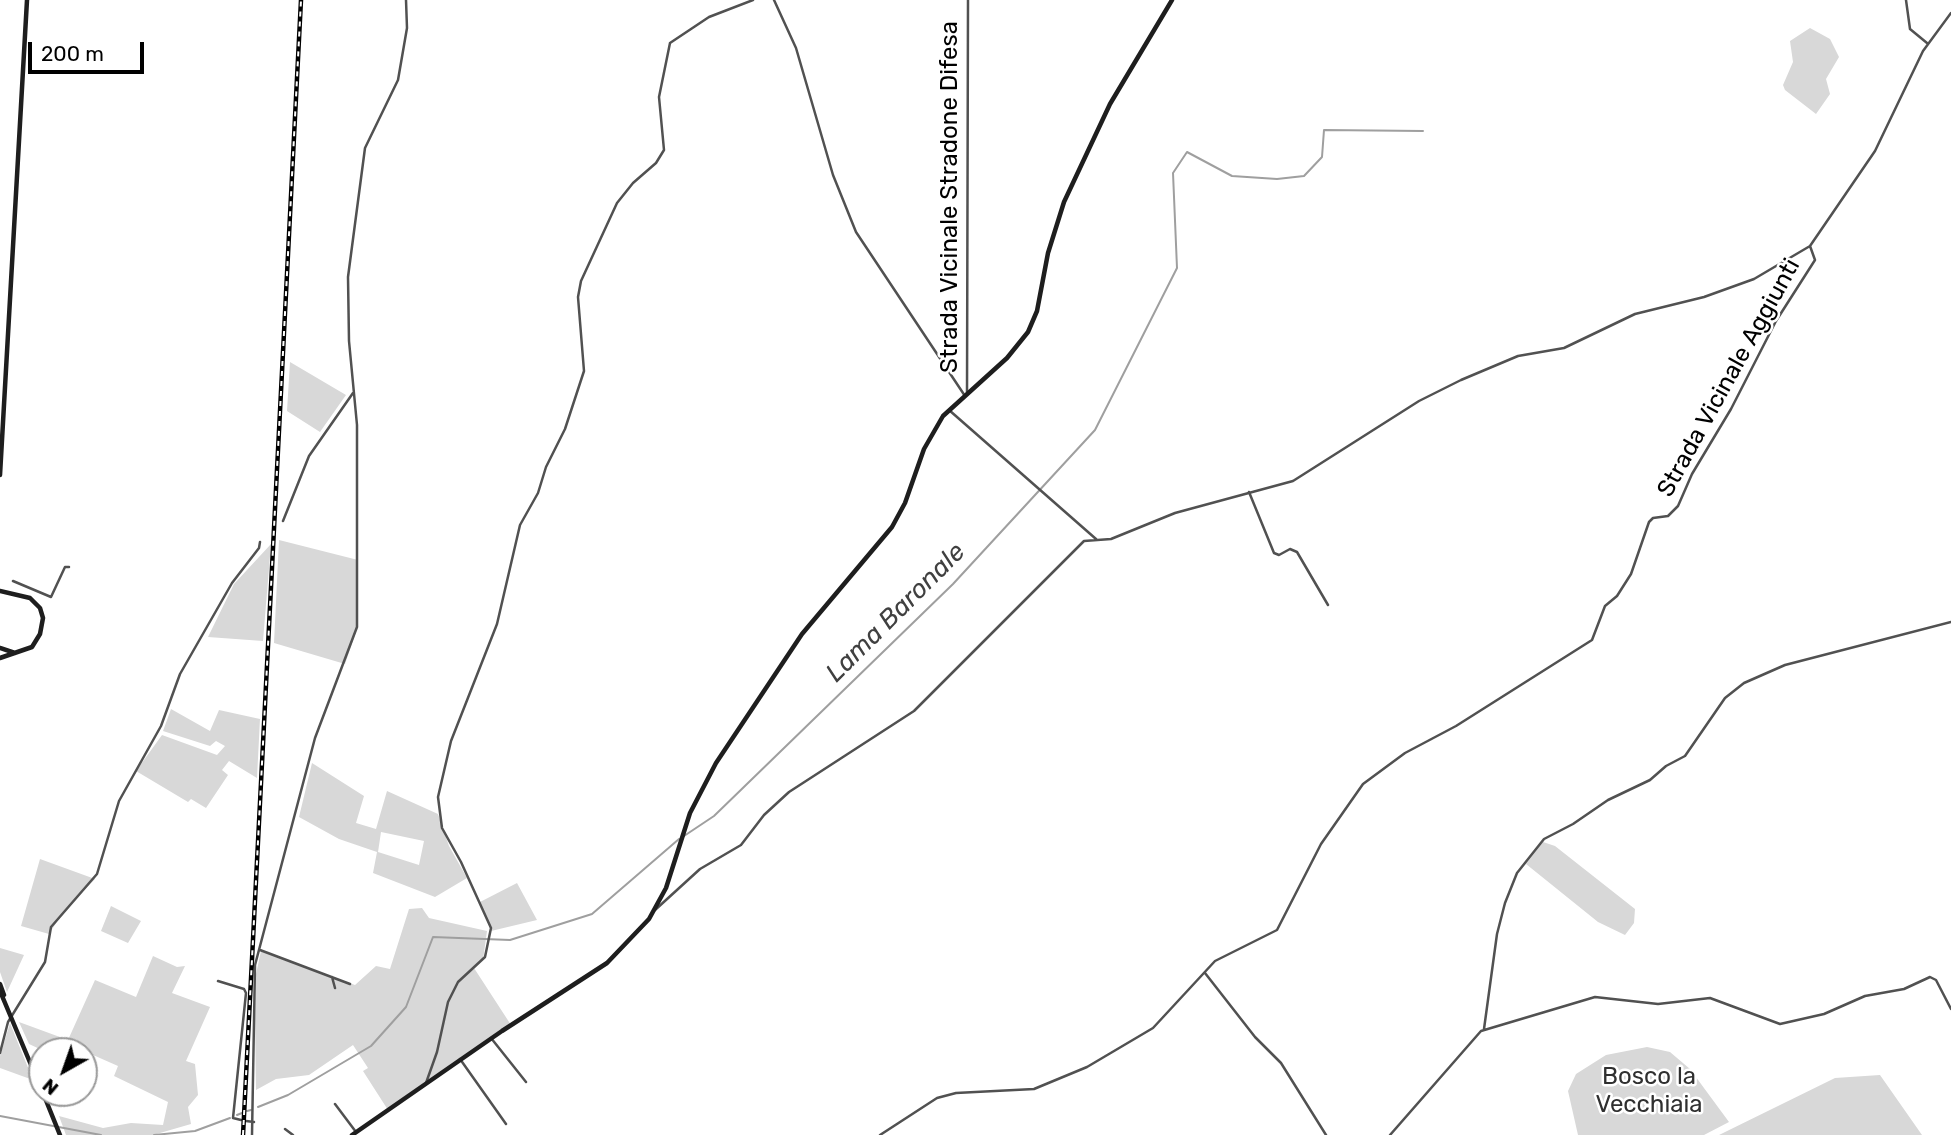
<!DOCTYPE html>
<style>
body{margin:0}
#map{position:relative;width:1951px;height:1135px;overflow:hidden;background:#fff;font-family:Rubik,sans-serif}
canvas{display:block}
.north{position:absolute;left:28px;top:1037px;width:70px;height:70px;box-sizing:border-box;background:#fff;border:2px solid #999;border-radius:50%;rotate:220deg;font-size:19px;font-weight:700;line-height:28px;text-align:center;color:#000}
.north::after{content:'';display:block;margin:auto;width:24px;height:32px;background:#000;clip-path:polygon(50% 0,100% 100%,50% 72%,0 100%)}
.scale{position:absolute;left:28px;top:42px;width:116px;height:32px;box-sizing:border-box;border:4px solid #000;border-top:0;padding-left:9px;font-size:21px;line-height:24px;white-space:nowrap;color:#000;-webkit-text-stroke:5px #fff;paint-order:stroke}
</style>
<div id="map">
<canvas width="1951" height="1135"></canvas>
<div class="north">N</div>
<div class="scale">200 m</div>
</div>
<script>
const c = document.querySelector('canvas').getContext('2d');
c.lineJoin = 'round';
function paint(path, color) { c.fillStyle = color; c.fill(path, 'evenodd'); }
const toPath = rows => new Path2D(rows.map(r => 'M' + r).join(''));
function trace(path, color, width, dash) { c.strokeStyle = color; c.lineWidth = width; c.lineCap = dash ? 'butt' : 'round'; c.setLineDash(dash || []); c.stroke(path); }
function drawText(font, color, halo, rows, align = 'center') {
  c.font = font + ' Rubik,sans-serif'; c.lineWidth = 5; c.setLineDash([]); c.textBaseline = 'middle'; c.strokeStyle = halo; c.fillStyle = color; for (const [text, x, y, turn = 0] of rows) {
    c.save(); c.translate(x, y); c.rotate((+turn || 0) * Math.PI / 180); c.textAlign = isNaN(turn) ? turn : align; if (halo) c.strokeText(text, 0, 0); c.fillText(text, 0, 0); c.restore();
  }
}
paint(toPath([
 [1810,28,1830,39,1839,57,1826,79,1830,94,1816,114,1785,90,1783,85,1793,62,1790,41],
 [290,362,346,395,320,432,287,411],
 [279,540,358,560,356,632,345,664,274,643],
 [271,544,263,641,208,637,234,584],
 [171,709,210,731,219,710,260,719,257,778,229,761,222,770,228,775,206,808,191,799,188,802,136,771,162,735,217,755,225,746,216,741,210,746,163,731],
 [312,763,364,796,356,823,376,829,387,791,438,814,449,846,467,878,435,897,373,873,377,852,339,839,299,817],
 [381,832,424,841,419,865,378,852],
 [1543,842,1555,846,1635,909,1634,923,1625,935,1598,922,1526,864],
 [40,859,95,879,64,911,49,934,21,926],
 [517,883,537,920,491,931,480,902],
 [111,906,141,921,128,943,101,931],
 [422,908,429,918,487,931,483,960,474,968,511,1025,388,1110,363,1071,368,1068,353,1045,309,1075,276,1079,256,1090,255,1020,256,974,261,951,355,985,376,966,390,969,409,909],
 [0,948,24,955,7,992,0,972],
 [153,956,177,967,185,966,172,993,210,1007,186,1061,195,1064,198,1095,188,1107,191,1124,153,1135,66,1135,59,1116,103,1128,131,1123,163,1125,168,1102,114,1076,118,1066,84,1051,66,1045,63,1051,44,1051,29,1044,19,1022,68,1040,95,980,136,997],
 [10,1023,33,1080,0,1068,0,1056],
 [1647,1047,1670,1052,1690,1069,1729,1122,1704,1135,1578,1135,1568,1091,1576,1074,1606,1055],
 [1880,1075,1922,1135,1719,1135,1835,1078]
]), '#d8d8d8');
trace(toPath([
 [684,836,714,816,953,584,1095,430,1177,268,1173,173,1187,152,1232,176,1277,179,1304,176,1322,157,1324,130,1423,131],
 [258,1107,288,1095,371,1046,406,1007,433,937,510,940,592,914,679,839],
 [247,1111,251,1110],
 [237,1115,242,1113],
 [0,1116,101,1135],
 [154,1135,195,1131,230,1118]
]), '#9f9f9f', 2);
trace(toPath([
 [774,0,796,48,833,175,856,232,965,396],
 [1906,0,1910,29,1927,43],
 [967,394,968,0],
 [949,410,1096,539],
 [1249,492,1274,553,1279,555,1290,549,1297,552,1328,605],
 [283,521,309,456,353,393],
 [13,581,51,597,65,567,69,567],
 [655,910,700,869,741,845,764,815,789,792,914,711,1084,541,1111,539,1175,513,1293,481,1419,401,1461,380,1518,356,1564,348,1635,314,1704,297,1754,279,1810,246,1875,151,1923,51,1951,13],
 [260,950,350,984],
 [1205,973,1255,1037,1281,1063,1326,1135],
 [332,977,335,988],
 [218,981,244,989,246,993,233,1118,241,1120],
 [1484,1029,1497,934,1505,903,1517,873,1544,839,1573,824,1608,800,1650,780,1666,766,1685,756,1725,698,1744,683,1785,665,1951,622],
 [491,1038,526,1082],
 [0,1053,8,1022,45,962,51,927,97,874,119,801,161,726,180,674,232,583,259,548,260,542],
 [460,1059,506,1124],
 [426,1083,437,1052,448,1002,458,982,485,957,491,928,461,862,442,828,438,797,451,741,497,624,520,525,538,493,546,467,565,429,584,371,578,297,581,281,617,203,633,183,656,163,664,150,659,97,670,43,709,17,753,0],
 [335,1104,356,1132],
 [246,1121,254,1122],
 [285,1129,293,1135],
 [252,1135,255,965,315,738,357,627,357,425,349,341,348,277,365,148,398,80,407,28,406,0],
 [880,1135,937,1098,956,1093,1034,1089,1087,1067,1153,1028,1215,961,1277,930,1321,844,1363,784,1405,753,1456,726,1592,640,1605,606,1617,596,1631,574,1649,522,1653,518,1668,516,1678,506,1692,474,1731,409,1776,321,1815,260,1810,246],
 [1390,1135,1481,1031,1595,997,1658,1004,1710,998,1780,1024,1824,1014,1865,996,1904,989,1930,977,1936,980,1951,1009]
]), '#515151', 2.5);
trace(toPath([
 [0,475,27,0],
 [0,591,30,598,40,608,43,618,40,634,32,647,0,658],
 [0,648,15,653],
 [0,984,4,995],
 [0,991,42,1091],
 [43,1093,60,1135],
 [352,1135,502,1031,607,963,649,919,666,888,690,813,716,763,802,634,892,527,905,503,924,449,943,416,1007,358,1028,332,1037,311,1048,253,1064,202,1110,104,1172,0]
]), '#1e1e1e', 4.5);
const rail = toPath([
 [243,1135,301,0]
]);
trace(rail, '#000', 4.5);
trace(rail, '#fff', 2, [5]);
drawText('24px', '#000', '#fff', [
 ["Strada Vicinale Stradone Difesa",950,197,-90],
 ["Strada Vicinale Aggiunti",1729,378,-61]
]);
drawText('24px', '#2f2f2f', '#fff', [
 ["Bosco la",1649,1077],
 ["Vecchiaia",1649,1105]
]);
drawText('italic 26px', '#404040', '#fff', [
 ["Lama Baronale",896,613,-45]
]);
</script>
